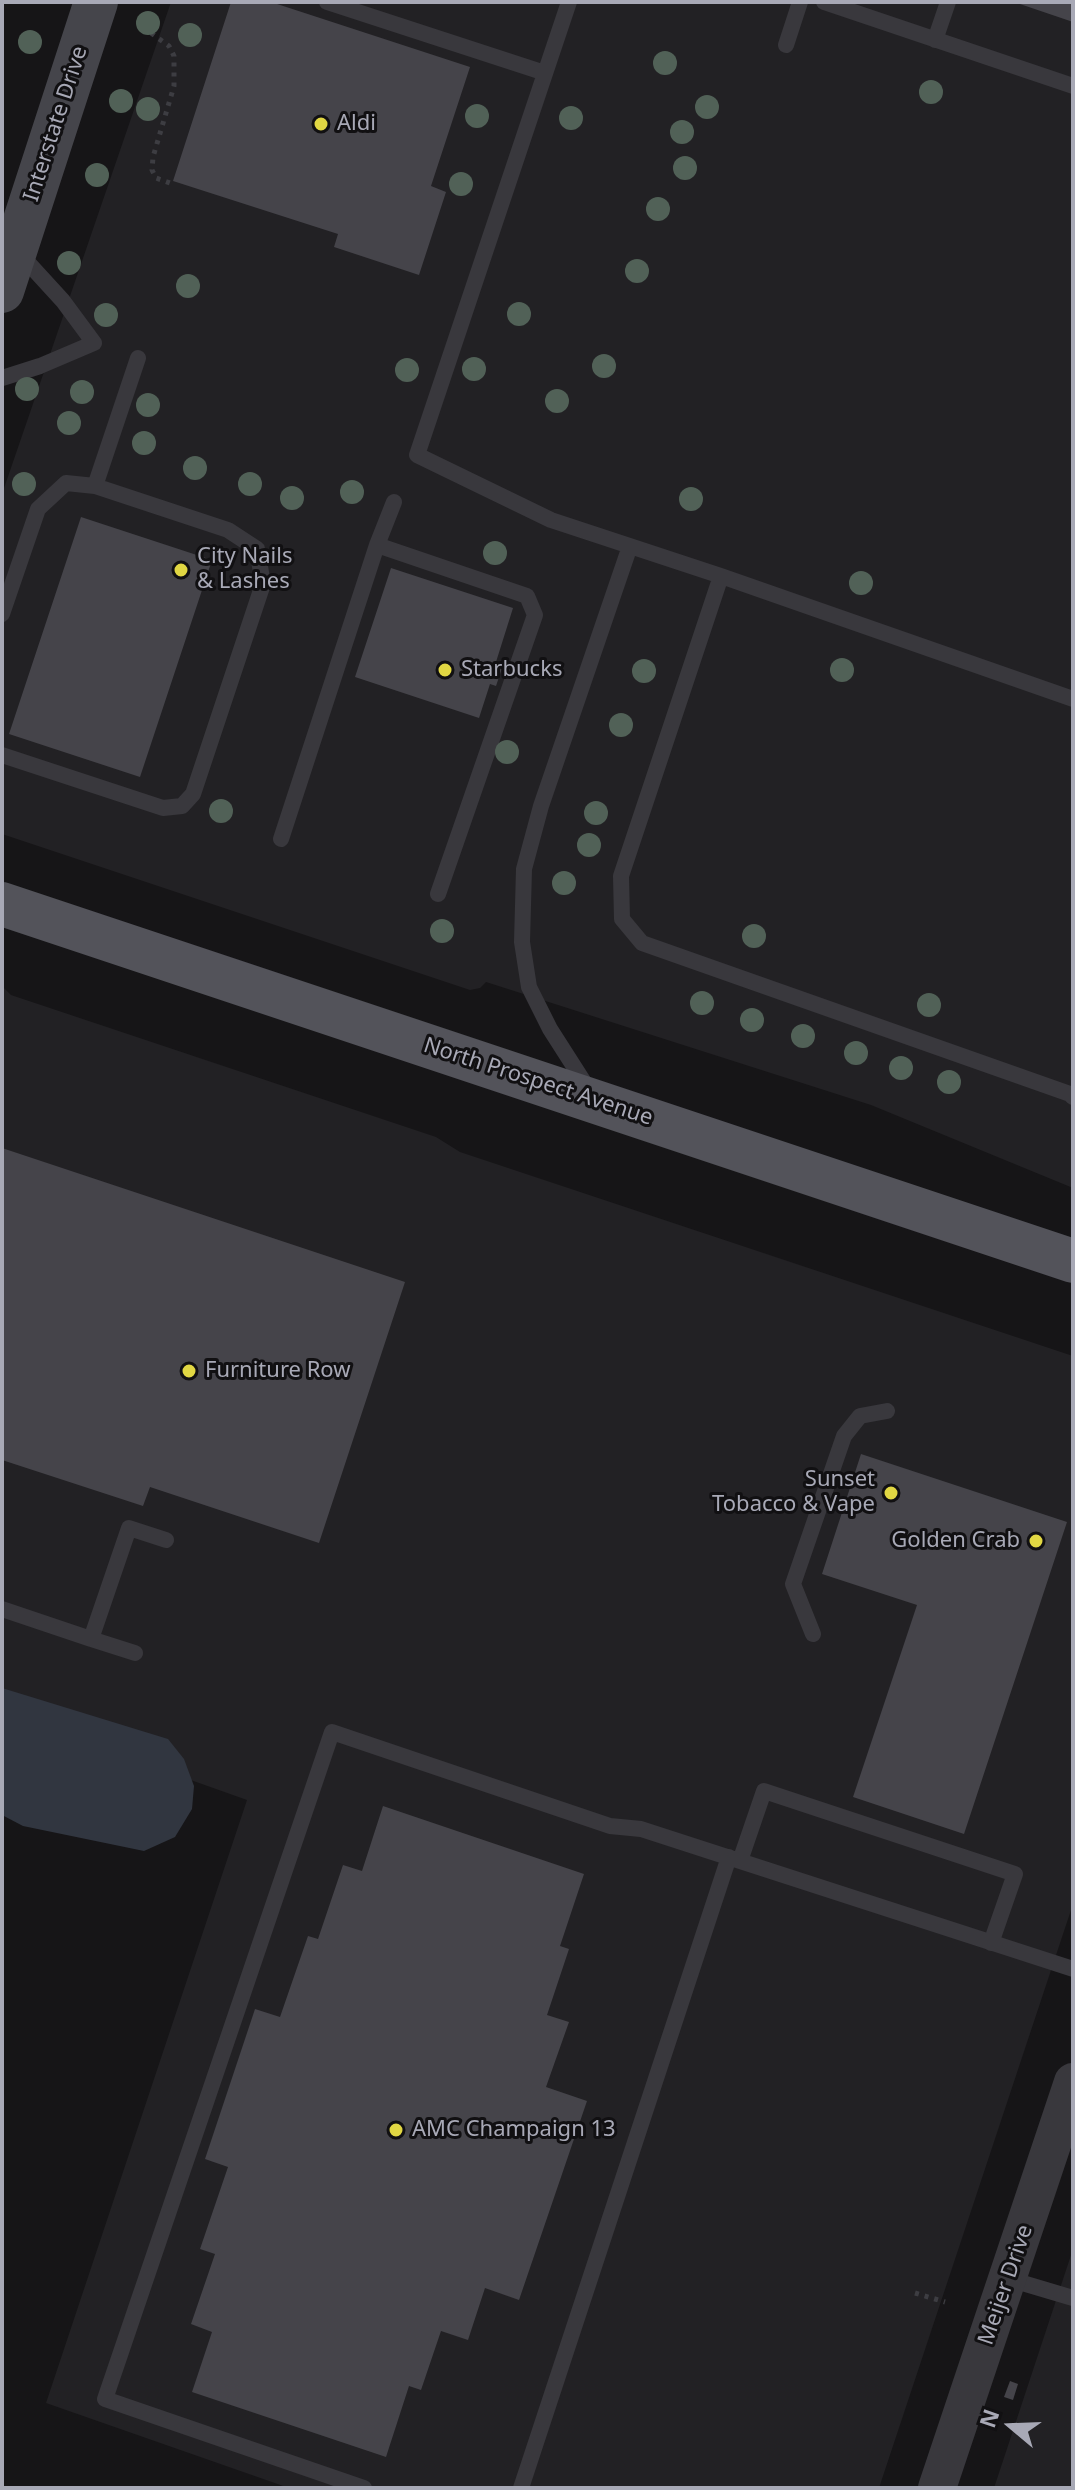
<!DOCTYPE html>
<style>
body{margin:0}
#map{position:relative;width:1075px;height:2490px;overflow:hidden;background:#161517;font-family:"Noto Sans",sans-serif}
canvas{display:block}
.frame{position:absolute;inset:0;border:4px solid #a8a9b6;pointer-events:none}
.north{position:absolute;left:971px;top:2386px;width:80px;height:80px;-webkit-text-stroke:6px #111012;paint-order:stroke;rotate:289deg;font-size:22px;font-weight:700;line-height:32px;text-align:center;color:#a8a9b6}
.north::after{content:'';display:block;margin:auto;width:28px;height:36px;background:#a8a9b6;clip-path:polygon(50% 0,100% 100%,50% 72%,0 100%)}
</style>
<div id="map">
<canvas width="1075" height="2490"></canvas>
<div class="frame"></div>
<div class="north">N</div>
</div>
<script>
const c = document.querySelector('canvas').getContext('2d');
c.lineJoin = 'round';
function paint(path, color) { c.fillStyle = color; c.fill(path, 'evenodd'); }
const toPath = rows => new Path2D(rows.map(r => 'M' + r).join(''));
function trace(path, color, width, dash) { c.strokeStyle = color; c.lineWidth = width; c.lineCap = dash ? 'butt' : 'round'; c.setLineDash(dash || []); c.stroke(path); }
function drawText(font, color, halo, rows, align = 'center') {
  c.font = font + ' "Noto Sans",sans-serif'; c.lineWidth = 6; c.setLineDash([]); c.textBaseline = 'middle'; c.strokeStyle = halo; c.fillStyle = color; for (const [text, x, y, turn = 0] of rows) {
    c.save(); c.translate(x, y); c.rotate((+turn || 0) * Math.PI / 180); c.textAlign = isNaN(turn) ? turn : align; if (halo) c.strokeText(text, 0, 0); c.fillText(text, 0, 0); c.restore();
  }
}
paint(toPath([
 [171,2,1073,2,1073,1188,871,1105,486,982,480,988,470,990,2,834,2,494],
 [2,986,11,995,436,1137,460,1152,1073,1356,1073,1904,879,2488,289,2488,46,2403,247,1800,2,1713],
 [1073,2249,1073,2488,994,2488]
]), '#222124');
paint(toPath([
 [2,1688,168,1739,184,1759,194,1786,192,1809,175,1837,144,1851,23,1826,2,1815]
]), '#313640');
paint(toPath([
 [231,2,271,2,470,67,431,186,446,192,419,275,334,247,338,234,173,181],
 [1073,2,1073,22,1017,3,1017,2],
 [81,517,212,560,140,777,9,734],
 [391,568,513,608,496,662,503,665,496,686,490,684,479,718,355,677],
 [2,1148,405,1282,319,1543,150,1487,143,1506,2,1460],
 [861,1454,1067,1522,964,1834,853,1797,917,1605,822,1574],
 [383,1806,584,1874,560,1946,569,1949,547,2015,569,2022,546,2087,587,2101,519,2300,485,2288,468,2340,441,2331,421,2390,409,2386,386,2457,192,2392,212,2332,191,2324,215,2254,200,2249,228,2167,205,2159,255,2009,280,2017,308,1936,318,1939,343,1865,362,1871],
 [1010,2381,1018,2384,1013,2400,1004,2397]
]), '#45444a');
trace(toPath([
 [151,33,169,46,174,56,174,86,153,157,152,170,156,178,173,184],
 [915,2293,945,2302]
]), '#3d3d42', 5, [4, 6]);
trace(toPath([
 [327,2,545,73],
 [569,2,417,455,551,520,721,576,1073,699],
 [824,2,1073,86],
 [935,40,948,2],
 [786,45,800,2],
 [2,378,40,366,94,343,63,301,20,254],
 [95,486,138,358],
 [377,545,527,596,535,615,438,894],
 [721,576,621,876,622,919,642,943,1070,1094,1073,1097],
 [2,614,38,509,66,483,95,486,228,530,257,549,263,584,193,794,182,806,163,808,2,755],
 [281,839,377,545,394,502],
 [589,1090,550,1029,529,987,522,942,524,869,541,806,630,546],
 [2,1609,91,1639],
 [813,1634,793,1584,844,1436,860,1416,887,1411],
 [135,1653,91,1639,129,1528,166,1540],
 [740,1861,764,1791,1015,1874,991,1943],
 [1009,2279,1073,2298],
 [364,2488,105,2399,332,1732,610,1826,641,1829,1073,1969],
 [521,2488,729,1857]
]), '#39383d', 16);
trace(toPath([
 [937,2488,1073,2082]
]), '#39383d', 38);
trace(toPath([
 [2,291,96,2]
]), '#45454b', 44);
trace(toPath([
 [2,904,1073,1261]
]), '#53535a', 44);
c.fillStyle = '#516157';
for (const [x, y] of [
 [148,23],
 [190,35],
 [30,42],
 [665,63],
 [931,92],
 [121,101],
 [707,107],
 [148,109],
 [477,116],
 [571,118],
 [682,132],
 [685,168],
 [97,175],
 [461,184],
 [658,209],
 [69,263],
 [637,271],
 [188,286],
 [519,314],
 [106,315],
 [604,366],
 [474,369],
 [407,370],
 [27,389],
 [82,392],
 [557,401],
 [148,405],
 [69,423],
 [144,443],
 [195,468],
 [24,484],
 [250,484],
 [352,492],
 [292,498],
 [691,499],
 [495,553],
 [861,583],
 [842,670],
 [644,671],
 [621,725],
 [507,752],
 [221,811],
 [596,813],
 [589,845],
 [564,883],
 [442,931],
 [754,936],
 [702,1003],
 [929,1005],
 [752,1020],
 [803,1036],
 [856,1053],
 [901,1068],
 [949,1082]
]) { c.beginPath(); c.arc(x, y, 12, 0, 2 * Math.PI); c.fill(); }
for (const [x, y, r, color] of [
 [321,124,8,"#e1d743"],
 [181,570,8,"#e1d743"],
 [445,670,8,"#e1d743"],
 [189,1371,8,"#e1d743"],
 [891,1493,8,"#e1d743"],
 [1036,1541,8,"#e1d743"],
 [396,2130,8,"#e1d743"]
]) { const dot = new Path2D(); dot.arc(x, y, r, 0, 2 * Math.PI); c.fillStyle = color; c.fill(dot); trace(dot, '#111012', 3); }
drawText('22px', '#a8a9b6', '#111012', [
 ["Interstate Drive",56,124,-72],
 ["North Prospect Avenue",538,1082,18],
 ["Meijer Drive",1006,2285,-71]
]);
drawText('22px', '#a8a9b6', '#111012', [
 ["Aldi",337,124],
 ["City Nails",197,557],
 ["& Lashes",197,582],
 ["Starbucks",461,670],
 ["Furniture Row",205,1371],
 ["Sunset",875,1480,"right"],
 ["Tobacco & Vape",875,1505,"right"],
 ["Golden Crab",1020,1541,"right"],
 ["AMC Champaign 13",412,2130]
], 'left');
</script>
